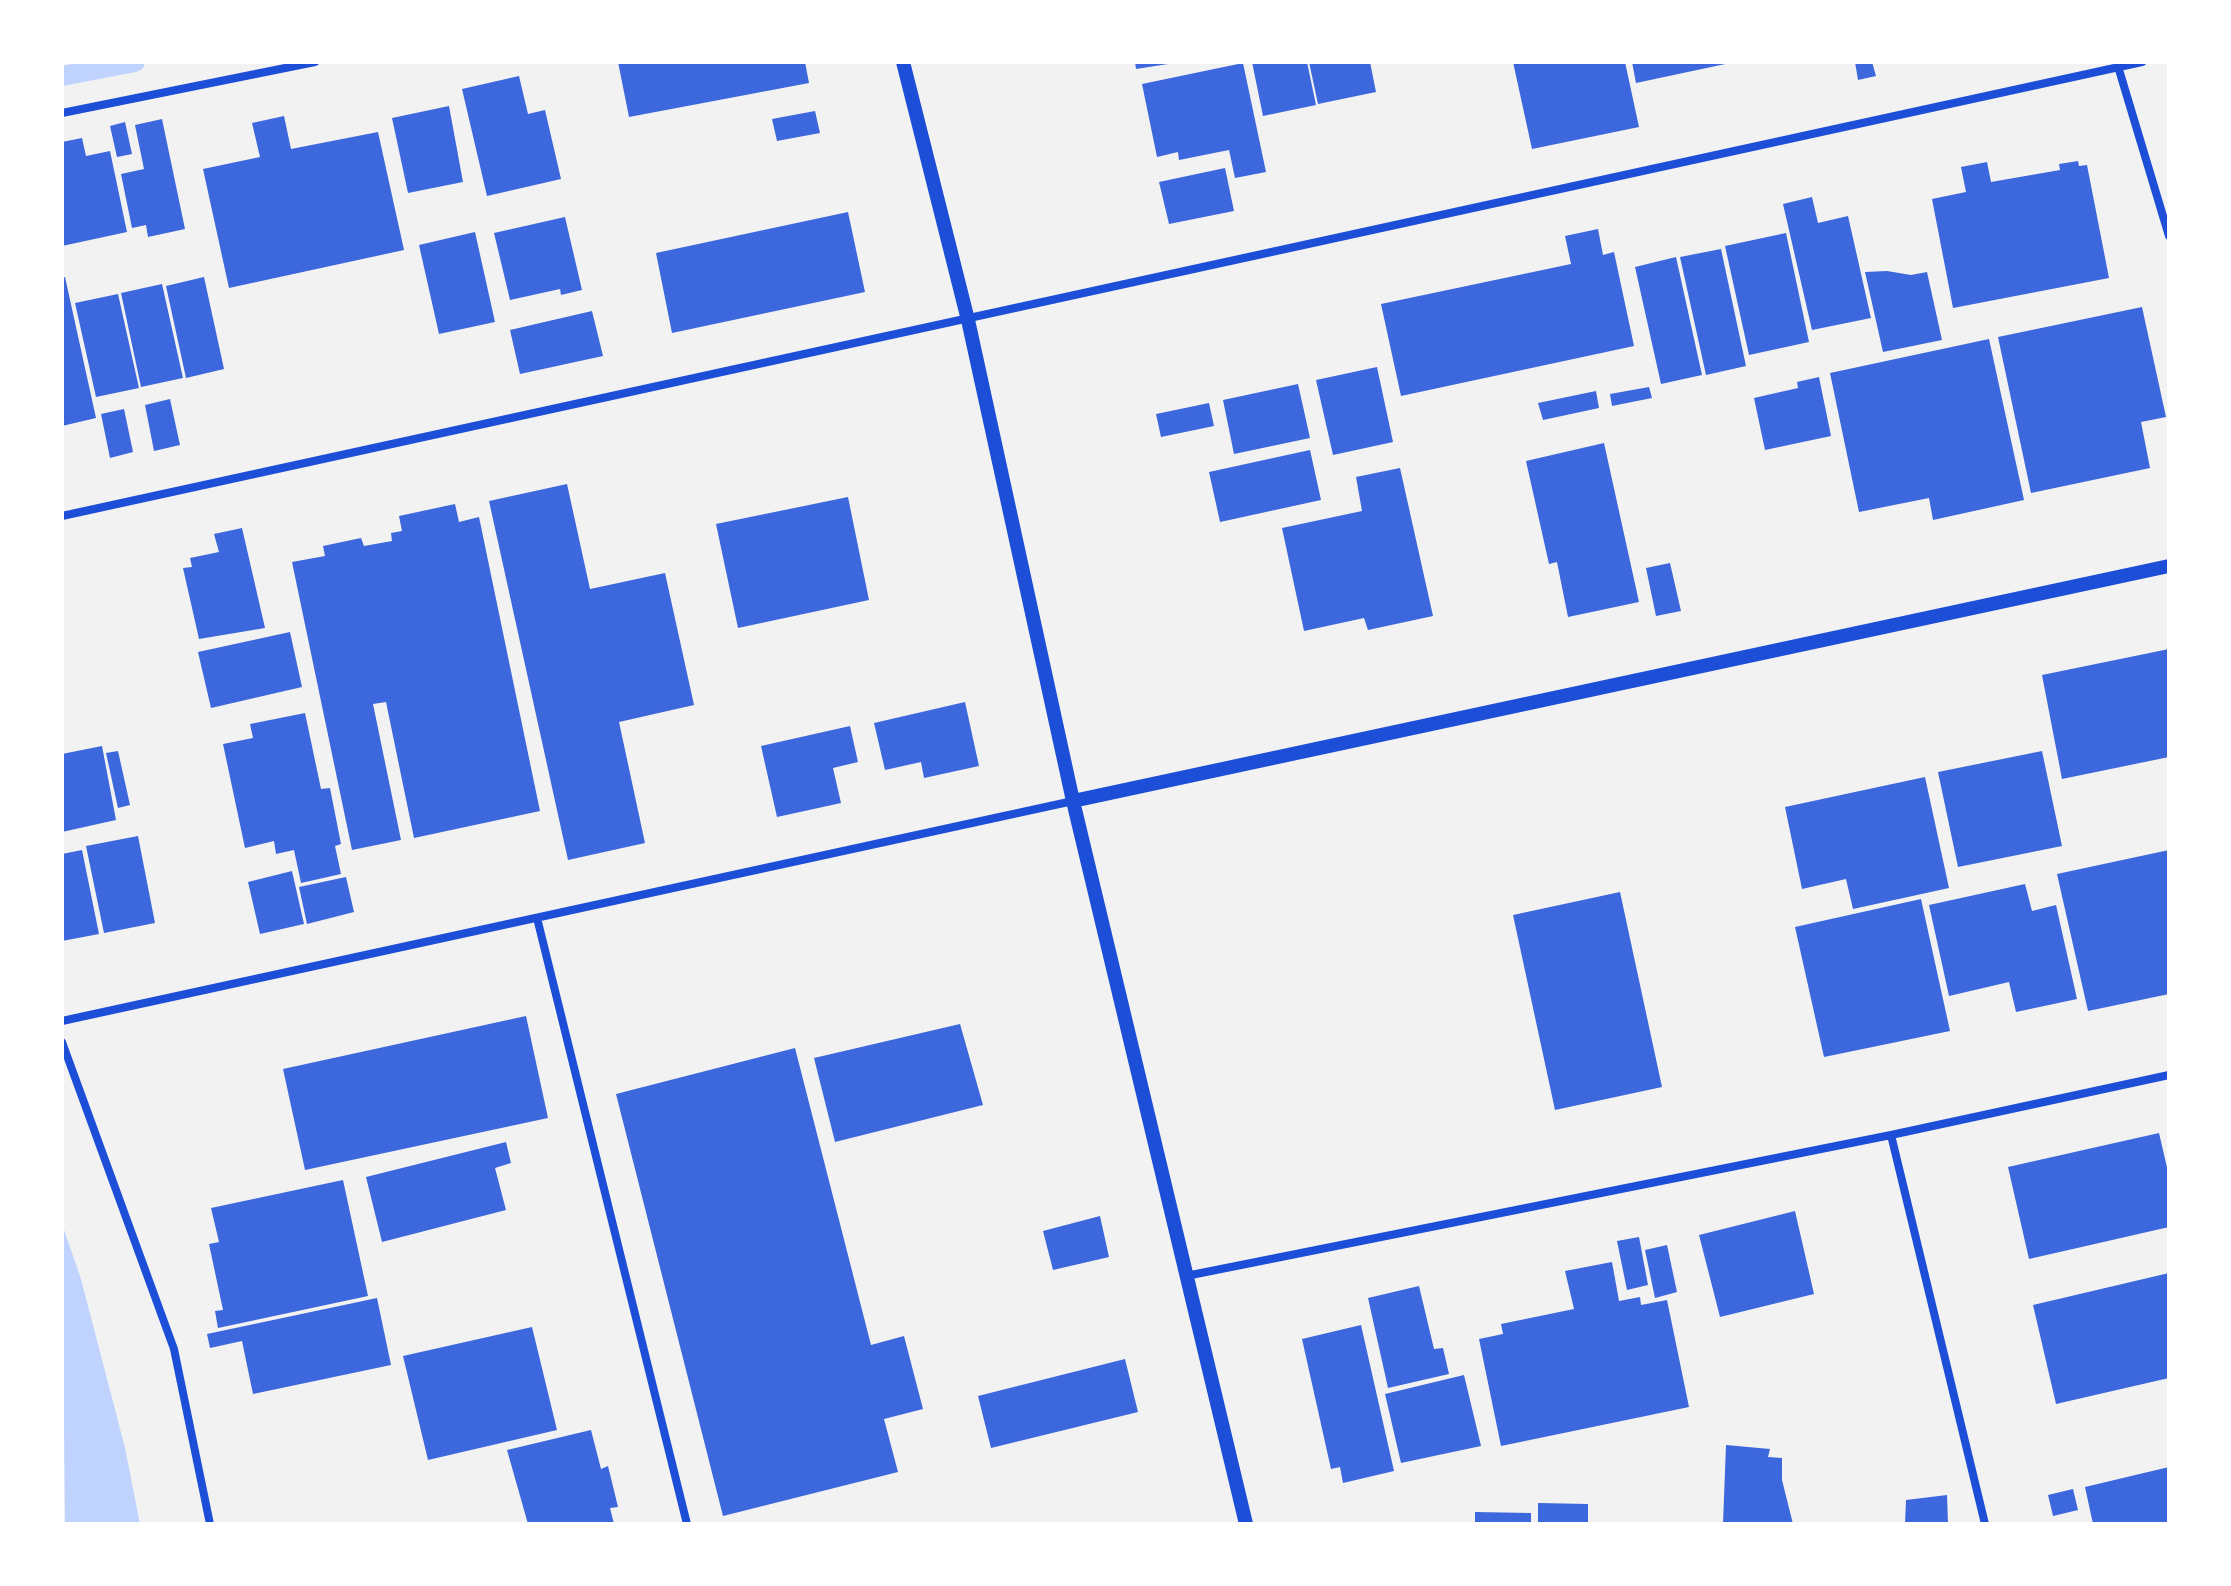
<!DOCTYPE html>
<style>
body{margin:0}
#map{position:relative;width:2231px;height:1586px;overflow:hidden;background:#f2f2f2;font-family:"Public Sans",sans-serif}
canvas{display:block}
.frame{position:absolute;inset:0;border:64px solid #fff;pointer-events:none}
</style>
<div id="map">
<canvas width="2231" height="1586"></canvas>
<div class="frame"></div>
</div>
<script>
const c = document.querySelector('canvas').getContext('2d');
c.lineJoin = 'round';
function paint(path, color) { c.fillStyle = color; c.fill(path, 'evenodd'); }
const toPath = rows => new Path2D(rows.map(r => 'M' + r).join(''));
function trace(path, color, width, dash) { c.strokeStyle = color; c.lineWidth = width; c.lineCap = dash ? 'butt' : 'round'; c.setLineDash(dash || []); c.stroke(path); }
paint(toPath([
 [62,1224,81,1279,125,1448,140,1524,65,1524]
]), '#bfd3fe');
trace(toPath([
 [62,76,135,62]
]), '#bfd3fe', 20);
paint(toPath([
 [618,62,805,62,809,83,629,117],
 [1135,62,1167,62,1168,64,1136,69],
 [1252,62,1307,62,1316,105,1263,116],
 [1309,62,1370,62,1376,92,1318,104],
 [1513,62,1625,62,1639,127,1532,149],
 [1632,62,1730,62,1730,63,1636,83],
 [1855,62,1872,62,1876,76,1858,80],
 [1243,63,1266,172,1235,178,1229,150,1179,160,1178,152,1157,157,1142,84],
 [519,76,528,114,545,110,561,179,487,196,462,89],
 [449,106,463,182,408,193,392,118],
 [815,111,820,133,777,141,772,119],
 [284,116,291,149,378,132,404,250,229,288,203,169,260,157,252,123],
 [162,119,185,229,148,237,146,225,132,228,121,174,144,169,135,125],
 [125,122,132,154,117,157,110,126],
 [82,138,86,156,110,151,127,232,62,246,62,142],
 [2078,161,2079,166,2087,165,2109,278,1953,308,1932,199,1966,192,1961,167,1987,162,1991,182,2060,170,2059,164],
 [1225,168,1234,211,1169,224,1159,182],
 [1812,197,1818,223,1848,216,1871,318,1812,330,1783,204],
 [848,212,865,292,672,333,656,253],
 [565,217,582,290,561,295,560,289,510,300,494,233],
 [1598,229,1603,255,1614,252,1634,346,1401,396,1381,304,1571,264,1565,236],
 [475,232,495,322,439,334,419,245],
 [1786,233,1809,342,1749,355,1725,246],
 [1721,249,1746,366,1706,375,1680,257],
 [1676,257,1702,375,1661,384,1635,267],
 [1887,271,1911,275,1927,272,1942,340,1883,352,1865,272],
 [65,277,96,418,62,426,62,278],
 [204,277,224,369,186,378,166,286],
 [162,284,183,378,141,387,121,293],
 [118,294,139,388,96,397,75,303],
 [2142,307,2166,417,2141,422,2150,468,2031,493,1998,337],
 [592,311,603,356,520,374,510,330],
 [1989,339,2024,500,1933,520,1929,498,1859,512,1830,373],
 [1377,367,1393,442,1333,455,1316,380],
 [1819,377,1831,436,1765,450,1754,398,1798,388,1797,382],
 [1298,384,1310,438,1234,454,1223,400],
 [1649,387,1652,398,1612,406,1610,394],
 [1596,391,1599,408,1543,420,1538,403],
 [170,399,180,445,154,451,145,405],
 [1209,403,1214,426,1161,437,1156,414],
 [124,409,133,452,110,458,101,414],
 [1604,443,1639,602,1568,617,1557,562,1549,564,1526,461],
 [1310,450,1321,500,1220,522,1209,472],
 [1400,468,1433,616,1368,630,1364,618,1304,631,1282,528,1362,511,1356,477],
 [567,484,590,589,665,573,694,705,619,722,645,843,568,860,489,501],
 [848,497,869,600,738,628,716,524],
 [455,504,459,522,479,517,540,811,414,838,386,702,373,704,401,840,352,850,292,562,325,556,323,546,361,538,364,546,392,541,391,533,402,531,399,516],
 [242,528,265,628,199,639,183,568,192,567,190,558,219,552,214,534],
 [1670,563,1681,611,1656,616,1646,568],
 [290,632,302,687,211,708,198,652],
 [2169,649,2169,757,2062,779,2042,675],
 [965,702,979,766,924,778,921,762,885,770,874,723],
 [305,713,321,789,330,788,341,844,335,846,341,874,301,883,294,850,276,854,274,841,245,848,223,744,253,738,250,724],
 [850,726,858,762,833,768,841,803,777,817,761,746],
 [102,746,116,820,62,832,62,754],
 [118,751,130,805,118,808,106,753],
 [2042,751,2062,846,1958,867,1938,772],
 [1925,777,1949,888,1853,909,1846,879,1802,889,1785,807],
 [138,836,155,923,104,933,86,846],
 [82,850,99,934,62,941,62,854],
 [2169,850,2169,994,2088,1011,2057,874],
 [292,871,304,924,260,934,248,882],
 [346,877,354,912,307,924,299,887],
 [2025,884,2032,911,2056,905,2077,999,2016,1012,2009,982,1949,996,1929,905],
 [1620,892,1662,1087,1555,1110,1513,915],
 [1921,899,1950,1031,1824,1057,1795,927],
 [526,1016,548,1118,305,1170,283,1069],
 [960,1024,983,1105,835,1142,814,1058],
 [795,1048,871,1345,904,1336,923,1409,884,1419,898,1472,723,1516,616,1094],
 [2159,1133,2169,1176,2169,1227,2029,1259,2008,1167],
 [506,1142,511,1163,495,1168,506,1210,382,1242,366,1177],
 [343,1180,368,1296,218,1328,215,1311,223,1310,209,1244,219,1242,211,1208],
 [1795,1211,1814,1294,1720,1317,1699,1235],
 [1100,1216,1109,1257,1053,1270,1043,1231],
 [1639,1237,1648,1285,1627,1290,1617,1241],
 [1667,1245,1677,1292,1655,1298,1645,1250],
 [1612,1262,1619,1301,1640,1297,1641,1305,1667,1300,1689,1407,1501,1446,1479,1339,1503,1334,1501,1324,1574,1309,1565,1271],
 [2169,1273,2169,1378,2056,1404,2033,1305],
 [1419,1286,1434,1349,1443,1348,1449,1374,1388,1388,1368,1298],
 [377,1298,391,1365,253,1394,242,1341,210,1348,207,1334],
 [1361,1325,1394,1471,1343,1483,1340,1467,1331,1469,1302,1339],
 [532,1327,557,1430,428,1460,403,1356],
 [1125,1359,1138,1412,991,1448,978,1396],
 [1464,1375,1481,1446,1401,1463,1385,1394],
 [591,1430,601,1469,608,1466,618,1507,610,1508,614,1524,528,1524,507,1450],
 [1726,1445,1770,1449,1768,1457,1782,1458,1782,1480,1793,1524,1723,1524],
 [2169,1467,2169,1524,2093,1524,2085,1487],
 [2073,1489,2078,1510,2053,1516,2048,1495],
 [1947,1495,1948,1524,1905,1524,1906,1500],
 [1538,1503,1588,1504,1588,1524,1538,1524],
 [1475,1512,1531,1513,1531,1524,1475,1524]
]), '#3d67dc');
trace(toPath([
 [2117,63,2169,236],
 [62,113,315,62],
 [62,516,2142,62],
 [537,918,687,1524],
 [62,1021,1073,801],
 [62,1042,174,1349,210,1524],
 [1891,1135,1985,1524],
 [1186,1276,1891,1135,2169,1075]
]), '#1d4ed8', 8);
trace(toPath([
 [903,62,968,320,1073,801,1246,1524],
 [1073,801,2169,566]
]), '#1d4ed8', 14);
</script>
